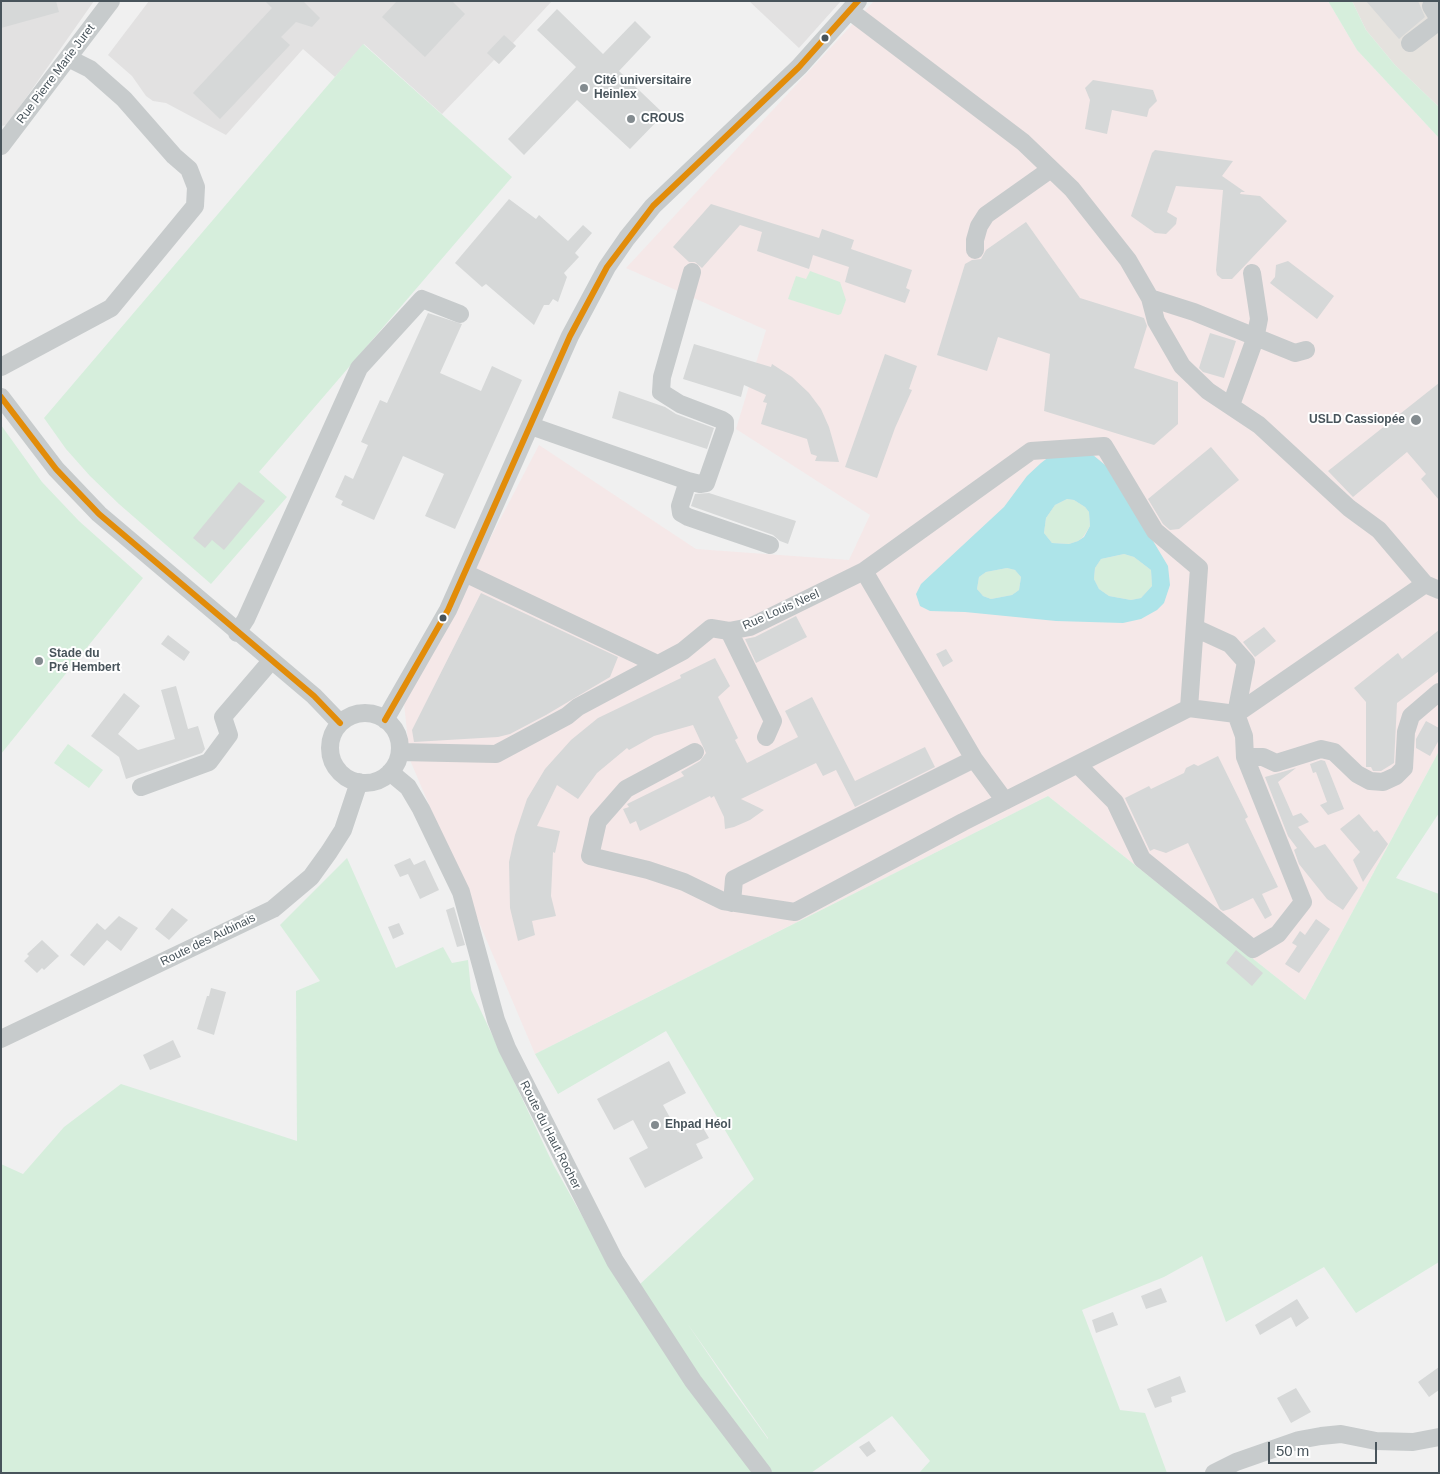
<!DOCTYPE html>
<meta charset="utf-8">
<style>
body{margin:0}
#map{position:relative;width:1440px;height:1474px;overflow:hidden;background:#f0f0f0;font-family:Arial,sans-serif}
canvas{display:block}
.frame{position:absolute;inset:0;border:2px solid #48545b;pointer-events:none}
.scale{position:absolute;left:1268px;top:1442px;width:109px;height:22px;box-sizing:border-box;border:2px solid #48545b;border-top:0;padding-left:6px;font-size:15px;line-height:18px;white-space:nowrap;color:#48545b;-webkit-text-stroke:4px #fff;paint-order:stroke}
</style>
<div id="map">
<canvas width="1440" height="1474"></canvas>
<div class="frame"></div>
<div class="scale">50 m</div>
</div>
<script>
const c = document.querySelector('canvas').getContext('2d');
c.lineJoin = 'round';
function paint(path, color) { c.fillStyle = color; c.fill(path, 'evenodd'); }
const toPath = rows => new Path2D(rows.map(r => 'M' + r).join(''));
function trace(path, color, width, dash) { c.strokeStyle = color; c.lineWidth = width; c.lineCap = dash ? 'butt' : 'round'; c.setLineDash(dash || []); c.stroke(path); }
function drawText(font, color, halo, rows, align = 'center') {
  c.font = font + ' Arial,sans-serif'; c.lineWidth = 4; c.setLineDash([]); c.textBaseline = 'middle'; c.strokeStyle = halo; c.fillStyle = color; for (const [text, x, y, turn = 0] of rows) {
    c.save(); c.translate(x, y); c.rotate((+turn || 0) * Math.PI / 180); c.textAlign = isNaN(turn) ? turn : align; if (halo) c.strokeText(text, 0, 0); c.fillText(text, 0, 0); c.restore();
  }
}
paint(toPath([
 [1352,1,1439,1,1439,107,1395,65,1366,30]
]), '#e5e2de');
paint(toPath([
 [1,1,94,1,7,125,1,126],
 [149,1,552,1,513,43,516,46,499,64,494,60,442,114,364,44,335,77,303,49,226,135,166,103,153,101,146,96,132,76,108,55],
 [749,1,841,1,799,48]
]), '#e2e1e1');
paint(toPath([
 [874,1,1328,1,1357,50,1439,138,1439,751,1305,1000,1048,796,535,1054,410,760,404,703,539,445,696,549,849,560,870,515,736,429,766,330,626,268]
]), '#f5e8e8');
paint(toPath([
 [1328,1,1352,1,1366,30,1395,65,1439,107,1439,138,1357,50],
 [363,44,512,177,259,472,287,497,211,584,119,504,90,476,66,449,44,418],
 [810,271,840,282,846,300,841,314,838,315,788,299,796,276,806,279],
 [1,425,42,482,79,521,143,578,1,754],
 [1067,499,1074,500,1085,507,1089,512,1090,526,1083,537,1078,541,1069,544,1052,543,1044,533,1046,518,1055,505],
 [1124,554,1134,557,1151,570,1152,586,1141,598,1131,600,1109,596,1099,589,1094,579,1095,568,1101,559],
 [1007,568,1015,570,1021,577,1019,590,1012,595,991,599,983,596,977,589,979,577,986,572],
 [68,744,103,770,89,788,54,763],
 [1439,751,1439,813,1396,878,1439,894,1439,1262,1356,1313,1324,1267,1226,1322,1202,1256,1164,1277,1082,1310,1120,1410,1145,1413,1167,1473,919,1473,930,1461,892,1416,811,1473,1,1473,1,1164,23,1174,64,1127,121,1084,297,1141,296,991,320,981,280,925,347,858,396,968,443,947,452,963,468,960,471,990,528,1111,553,1164,627,1296,754,1179,666,1031,558,1094,535,1054,1048,796,1305,1000],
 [687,1323,768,1438,768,1439,729,1385]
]), '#d6eedc');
paint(toPath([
 [1093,455,1110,469,1168,566,1170,585,1164,603,1157,610,1141,619,1123,623,1056,621,965,612,930,611,920,606,916,594,921,584,1004,507,1027,476,1041,463,1050,456],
 [1067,499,1074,500,1085,507,1089,512,1090,526,1084,537,1078,541,1069,544,1052,543,1044,533,1046,518,1055,505],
 [1124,554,1134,557,1151,570,1152,586,1141,598,1131,600,1109,596,1099,589,1094,579,1095,568,1101,559],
 [1007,568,1015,570,1021,577,1019,590,1012,595,991,599,983,596,977,589,979,577,986,572]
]), '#ade4e9');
paint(toPath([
 [1,1,56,1,59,12,1,28],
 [265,1,303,1,320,18,312,27,296,22,281,37,290,45,220,119,193,93,272,8],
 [397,1,452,1,465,14,425,57,382,17],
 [1366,1,1418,1,1425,17,1399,39],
 [557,9,603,54,635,21,651,37,619,71,664,114,630,149,577,100,524,155,508,139,576,67,537,30],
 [504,35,516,46,499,64,487,53],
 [1093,80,1153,90,1157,101,1149,109,1147,117,1112,110,1107,134,1085,129,1090,100,1085,88],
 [1155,150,1233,161,1222,176,1245,192,1241,192,1240,194,1260,196,1287,221,1232,279,1222,279,1217,275,1216,270,1223,190,1176,186,1167,212,1177,218,1176,224,1166,234,1155,233,1131,216,1152,153],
 [509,199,536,219,539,215,568,241,583,225,592,233,575,253,579,257,564,273,567,277,558,302,553,299,549,305,544,305,534,325,486,284,482,287,455,263],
 [711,204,819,238,822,229,854,240,851,249,912,270,906,288,910,290,905,303,845,282,849,267,813,255,809,269,757,251,762,232,740,225,702,268,695,262,689,262,673,247],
 [1026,222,1080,298,1144,318,1147,326,1134,368,1178,382,1178,424,1154,445,1044,411,1050,354,998,337,987,371,937,355,965,264,972,260,981,259,986,250],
 [1288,261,1334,296,1317,319,1270,283,1275,277,1276,265],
 [428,313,462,324,440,373,481,391,492,366,522,380,455,529,425,516,444,474,403,456,374,520,341,505,343,501,335,497,345,475,353,479,368,445,361,442,380,400,387,403],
 [1210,333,1236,341,1224,378,1203,372,1199,368],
 [694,344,771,367,772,364,792,377,809,393,821,409,829,427,839,462,815,461,817,456,811,454,807,439,761,424,767,403,763,402,766,395,744,385,741,397,683,379],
 [885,354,917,366,909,389,912,390,895,428,877,478,845,467],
 [1439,383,1439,500,1421,479,1426,474,1407,452,1353,497,1328,471],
 [619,391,665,407,676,414,714,428,707,449,612,418],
 [1211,447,1239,480,1179,529,1170,530,1163,524,1148,499],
 [239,482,265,501,224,550,212,540,205,548,193,538],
 [709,493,796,521,788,544,780,541,773,535,691,506,695,494],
 [481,593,618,657,610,677,546,715,510,734,498,737,414,742,412,730],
 [796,616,807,637,756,663,745,639,755,637],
 [1264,627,1276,641,1255,657,1243,642],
 [1439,630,1439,671,1397,703,1394,763,1381,771,1373,771,1371,767,1366,767,1366,702,1354,688,1398,653,1402,659],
 [168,635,190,652,184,661,161,644],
 [946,649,953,661,943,667,936,654],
 [715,658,730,686,718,697,738,738,735,740,747,763,798,737,785,711,812,697,855,781,925,747,935,767,855,807,836,770,823,776,816,763,741,799,764,810,750,820,734,827,725,829,724,817,714,796,711,798,710,796,640,831,636,821,630,824,623,809,629,807,627,804,684,776,681,772,700,761,706,753,693,725,654,736,629,750,627,748,597,773,578,799,557,785,537,826,560,831,555,853,553,852,551,896,556,916,532,921,535,935,518,941,510,908,509,862,515,835,527,799,545,769,571,740,598,718,681,678,680,675],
 [176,686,188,729,198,726,205,749,202,753,126,779,119,757,91,736,124,693,140,706,118,734,138,750,175,739,161,690],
 [1426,721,1439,728,1439,740,1430,756,1416,748,1416,739],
 [1218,756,1248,817,1245,819,1278,887,1262,894,1272,915,1265,919,1253,898,1230,909,1223,911,1220,909,1188,843,1166,853,1154,849,1150,851,1125,798,1149,786,1151,789,1184,773,1186,768,1194,764,1198,766],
 [1321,760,1325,761,1344,809,1328,815,1320,805,1327,802,1316,772,1313,773,1310,764],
 [1296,768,1278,782,1293,816,1301,813,1309,822,1298,827,1315,848,1325,844,1358,888,1343,910,1327,899,1299,864,1294,850,1297,848,1288,836,1265,777],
 [1359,814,1374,832,1377,830,1388,844,1363,882,1353,860,1360,852,1340,829],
 [410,858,414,865,425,860,439,890,420,899,408,874,400,877,394,865],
 [454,907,465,945,457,947,446,910],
 [172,908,188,920,169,940,155,929],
 [119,916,138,928,121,951,107,940,84,966,70,955,97,923,105,930],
 [1316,919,1330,929,1299,973,1285,964,1297,946,1292,943,1300,931,1305,935],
 [399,923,404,934,393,939,388,927],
 [42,940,59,956,44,970,42,968,37,973,24,961,29,956,27,954],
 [1236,950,1263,973,1252,986,1226,963],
 [211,988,226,992,214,1035,197,1029,207,996,209,996],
 [173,1040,181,1057,150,1070,143,1055],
 [669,1061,686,1093,663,1105,678,1132,699,1121,709,1138,696,1144,703,1158,645,1188,629,1158,648,1148,633,1120,614,1130,597,1099],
 [1161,1288,1167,1302,1146,1309,1141,1296],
 [1297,1299,1309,1318,1296,1327,1291,1317,1260,1335,1255,1325],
 [1113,1312,1118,1325,1096,1333,1092,1320],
 [1439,1367,1439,1390,1429,1397,1418,1382],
 [1180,1376,1186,1392,1171,1397,1172,1402,1155,1408,1147,1389],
 [1296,1388,1311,1412,1291,1423,1277,1398],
 [869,1441,876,1451,867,1457,859,1447]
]), '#d6d8d8');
trace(toPath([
 [1436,1,1431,6,1439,19],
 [850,11,1023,142,1072,189,1128,260,1150,298,1156,321,1182,366,1208,391,1259,425,1349,508,1379,530,1425,584,1439,590],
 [1410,43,1439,21],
 [1,146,111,1],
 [975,250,975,240,979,226,986,215,1051,169],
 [1150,298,1194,312,1295,353,1306,350],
 [1,367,111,308,195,206,196,187,189,169,174,156,124,99,90,69,68,58],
 [1,397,56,469,99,514,314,696,340,723],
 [1231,405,1255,339,1259,319,1252,273],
 [531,426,688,481,680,506,681,513,688,517,770,545],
 [688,481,700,484,706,483,725,429,725,422,722,420,680,404,661,392,662,377,692,272],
 [864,571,1031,451,1104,446,1155,531,1199,568,1189,708],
 [465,573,657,664],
 [729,631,773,721,766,737],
 [237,633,246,619,359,368,422,299,460,314],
 '330 748a35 35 0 1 1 70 0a35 35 0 1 1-70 0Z',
 [385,720,448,610,570,336,607,267,627,238,653,206,799,67,858,1],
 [400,752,496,754,567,716,578,707,683,651,711,628,729,631,750,627,864,571,974,759,1005,801],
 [695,752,626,789,598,821,590,856,648,870,684,882,723,901,795,912,963,822,1189,708,1236,714,1246,662,1230,644,1195,628],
 [1245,757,1263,757,1276,763,1321,749,1334,752,1357,774,1370,781,1383,782,1396,776,1404,768,1406,732,1411,716,1439,692],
 [1078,765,1115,802,1142,859,1253,949,1278,934,1303,902,1245,757,1244,736,1236,714,1425,584],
 [390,772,408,787,421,809,461,892,496,1020,507,1048,615,1261,693,1381,763,1473],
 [141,787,209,762,229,735,223,717,271,661],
 [732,903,734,879,974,759],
 [1,1039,273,909,311,877,329,852,343,830,359,782],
 [1214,1473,1236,1462,1299,1440,1321,1436,1341,1434,1376,1441,1413,1442,1439,1437]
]), '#c7cbcc', 18);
trace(toPath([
 [1,397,56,469,99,514,314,696,340,723],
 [385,720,448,610,570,336,607,267,653,206,799,67,858,1]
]), '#e28c09', 6);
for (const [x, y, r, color] of [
 [825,38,4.5,"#48545b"],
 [584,88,5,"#838b8f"],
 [631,119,5,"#838b8f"],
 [1416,420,6,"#838b8f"],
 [443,618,4.5,"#48545b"],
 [39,661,5,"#838b8f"],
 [655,1125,5,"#838b8f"]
]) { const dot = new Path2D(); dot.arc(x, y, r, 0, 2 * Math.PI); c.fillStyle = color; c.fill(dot); trace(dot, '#fff', 2); }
drawText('12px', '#48545b', '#fff', [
 ["Rue Pierre Marie Juret",56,74,-53],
 ["Rue Louis Neel",781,610,-24],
 ["Route des Aubinais",208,940,-26],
 ["Route du Haut Rocher",550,1135,63]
]);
drawText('bold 12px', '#48545b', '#fff', [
 ["Cité universitaire",594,81],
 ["Heinlex",594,95],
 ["CROUS",641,119],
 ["USLD Cassiopée",1405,420,"right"],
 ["Stade du",49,654],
 ["Pré Hembert",49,668],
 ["Ehpad Héol",665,1125]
], 'left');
</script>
